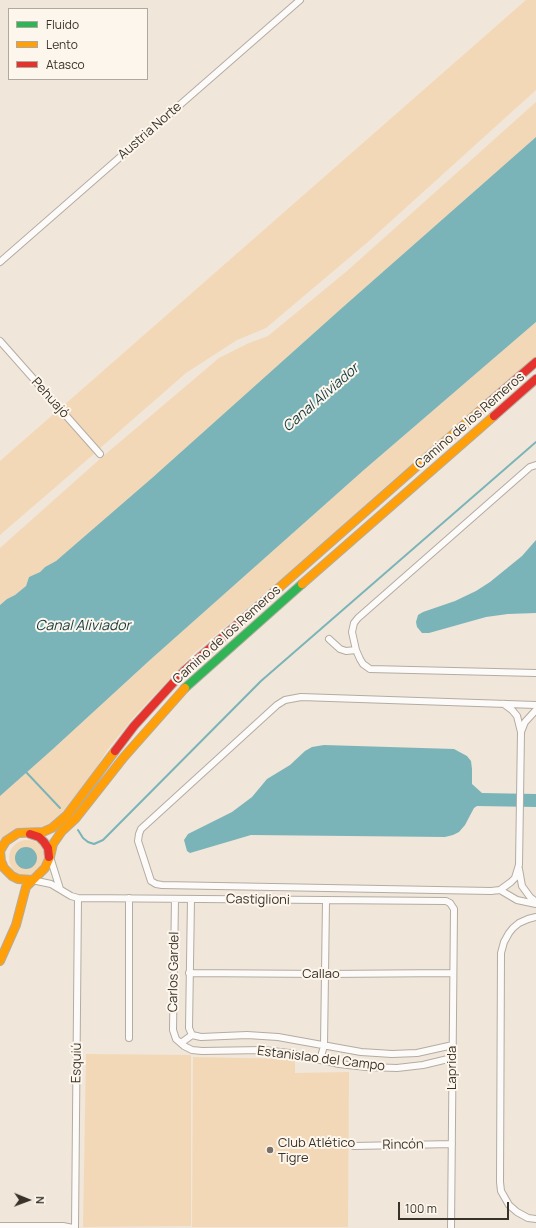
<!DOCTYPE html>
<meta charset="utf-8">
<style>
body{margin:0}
#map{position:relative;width:536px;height:1228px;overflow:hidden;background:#f0e6da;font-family:Manrope,sans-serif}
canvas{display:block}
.legend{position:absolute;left:8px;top:8px;width:140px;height:72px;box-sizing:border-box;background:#fdf6ed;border:1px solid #afa89f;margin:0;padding:5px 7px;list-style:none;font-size:12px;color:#393229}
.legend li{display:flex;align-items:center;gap:8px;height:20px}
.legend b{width:20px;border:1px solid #afa89f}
.north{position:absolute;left:8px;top:1180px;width:40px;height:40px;-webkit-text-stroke:3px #fdf6ed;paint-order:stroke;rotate:91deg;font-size:11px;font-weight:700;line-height:16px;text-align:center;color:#393229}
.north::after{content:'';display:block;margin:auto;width:14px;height:18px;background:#393229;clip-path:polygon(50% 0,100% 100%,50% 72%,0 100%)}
.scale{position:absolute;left:398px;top:1202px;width:111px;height:18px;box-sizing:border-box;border:2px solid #393229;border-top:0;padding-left:5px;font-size:12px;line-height:14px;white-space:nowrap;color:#393229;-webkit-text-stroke:3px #fdf6ed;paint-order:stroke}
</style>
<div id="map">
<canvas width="536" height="1228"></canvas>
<ul class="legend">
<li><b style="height:5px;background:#30b455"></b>Fluido</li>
<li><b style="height:5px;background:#ff9f0a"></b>Lento</li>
<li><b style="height:5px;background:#e5322d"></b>Atasco</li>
</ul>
<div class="north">N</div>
<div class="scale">100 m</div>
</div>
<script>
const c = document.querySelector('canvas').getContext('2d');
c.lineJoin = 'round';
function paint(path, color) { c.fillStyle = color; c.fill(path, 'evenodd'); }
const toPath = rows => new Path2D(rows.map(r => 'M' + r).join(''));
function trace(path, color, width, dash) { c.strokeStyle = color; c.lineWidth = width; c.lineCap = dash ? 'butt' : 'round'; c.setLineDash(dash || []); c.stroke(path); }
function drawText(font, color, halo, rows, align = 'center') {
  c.font = font + ' Manrope,sans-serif'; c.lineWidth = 4; c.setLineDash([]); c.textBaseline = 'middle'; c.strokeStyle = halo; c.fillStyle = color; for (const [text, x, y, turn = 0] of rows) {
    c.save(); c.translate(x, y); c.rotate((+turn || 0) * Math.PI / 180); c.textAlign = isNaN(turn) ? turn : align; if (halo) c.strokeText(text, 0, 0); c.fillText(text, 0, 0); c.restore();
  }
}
paint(toPath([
 [526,0,536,0,536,90,369,241,266,328,237,340,186,373,99,449,63,406],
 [536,102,536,137,343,307,152,478,56,561,45,567,40,572,29,577,26,586,15,595,7,599,0,605,0,548,101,458,219,358,249,343,268,336,347,271],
 [536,322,536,357,391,482,291,571,192,655,133,718,108,749,82,791,59,819,50,826,40,830,27,828,17,829,8,835,0,844,0,796,3,792,53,749,150,660,365,469],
 [57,411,95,453,0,535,0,461],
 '9 858a18 18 0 1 1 36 0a18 18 0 1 1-36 0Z',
 [86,1054,191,1055,191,1226,83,1227],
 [193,1057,295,1059,295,1073,349,1072,348,1227,192,1227]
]), '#f3d8b7');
paint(toPath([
 [536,137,536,322,365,469,150,660,53,749,0,796,0,605,7,599,15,595,26,586,29,577,40,572,45,567,56,561,152,478,343,307],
 [536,540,536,613,508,614,486,617,429,633,422,633,417,627,416,622,418,615,423,612,455,601,476,591,490,582,522,556],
 [324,745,454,749,467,756,471,761,472,769,472,784,482,793,536,794,536,807,477,806,474,808,465,825,459,832,453,835,445,837,251,835,190,853,187,851,184,840,188,834,232,812,252,797,267,779,290,765,305,751,312,747],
 '15 858a11 11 0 1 1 22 0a11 11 0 1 1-22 0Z'
]), '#7bb4b8');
trace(toPath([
 [26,772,60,808],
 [78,830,83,838,88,842,94,844,103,840,109,834,261,681,536,442]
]), '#7bb4b8', 2);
const street = toPath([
 [0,262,300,0],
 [0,341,100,454],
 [536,465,530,467,358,618,354,623,352,632,356,650,360,659,363,664,370,669,536,673],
 [329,639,340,649,346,651,356,650],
 [504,704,512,710,517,716,521,732,525,722,536,710],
 [521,732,519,865,515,878,511,882,500,890,491,891,162,885,156,884,151,881,138,841,139,834,141,829,277,705,285,700,301,697,536,705],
 [50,857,60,889],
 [519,869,522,886,530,897,536,902],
 [32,880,51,884,71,896,78,898,446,901,450,903,454,909,451,1228],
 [500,890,517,900,536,904],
 [129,898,129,1038],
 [175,899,173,1030,176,1039,184,1046,192,1050,202,1051,263,1050,289,1053,339,1064,366,1067,397,1068,423,1065,452,1058],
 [191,899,189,1028,192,1035],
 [536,917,528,919,519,923,513,928,509,933,504,942,501,953,500,1182,501,1191,509,1205,517,1212,528,1218,536,1219],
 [189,973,325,974,453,973],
 [181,1043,192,1035,201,1037,247,1035,278,1037,361,1052,392,1054,417,1053,453,1045],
 [320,1060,324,1046,326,901],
 [354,1146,452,1144],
 [0,1226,63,1226,73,1228],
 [75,1228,78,898]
]);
const fast = toPath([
 [185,688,302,584]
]);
const slow = toPath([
 [302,584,494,416],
 [273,593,483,408],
 [32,880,18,879,12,876,4,868,1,861,0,851,6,841,18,833,43,832,52,828,67,815,115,751],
 [0,961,16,925,26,887,45,868,50,857,53,844,62,831,76,818,124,757,185,688]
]);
const jam = toPath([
 [483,408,536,362],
 [494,416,536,379],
 [115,751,134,726,184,671,273,593],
 [30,834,39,837,44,842,48,848,49,857]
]);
trace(street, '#b3aca2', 8);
trace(fast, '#b3aca2', 10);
trace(slow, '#b3aca2', 10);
trace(jam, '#b3aca2', 10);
trace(street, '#fdfbf9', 6);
trace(fast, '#30b455', 8);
trace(slow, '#ff9f0a', 8);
trace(jam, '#e5322d', 8);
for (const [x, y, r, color] of [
 [270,1150,4,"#797167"]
]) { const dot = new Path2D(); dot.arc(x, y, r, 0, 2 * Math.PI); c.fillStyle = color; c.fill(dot); trace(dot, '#fdf6ed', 1.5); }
drawText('13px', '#393229', '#fdf6ed', [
 ["Austria Norte",150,131,-41],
 ["Pehuajó",50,398,48],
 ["Camino de los Remeros",470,421,-41],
 ["Camino de los Remeros",227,635,-42],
 ["Castiglioni",258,900,1],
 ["Carlos Gardel",174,972,-89],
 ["Callao",321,974],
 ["Estanislao del Campo",321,1059,7],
 ["Esquiú",77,1063,-89],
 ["Laprida",452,1068,-90],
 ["Rincón",403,1145,-1]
]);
drawText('13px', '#393229', '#fdf6ed', [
 ["Club Atlético",278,1143],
 ["Tigre",278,1158]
], 'left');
drawText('italic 14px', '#113a3f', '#fdf6ed', [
 ["Canal Aliviador",321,398,-41],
 ["Canal Aliviador",83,626]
]);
</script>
